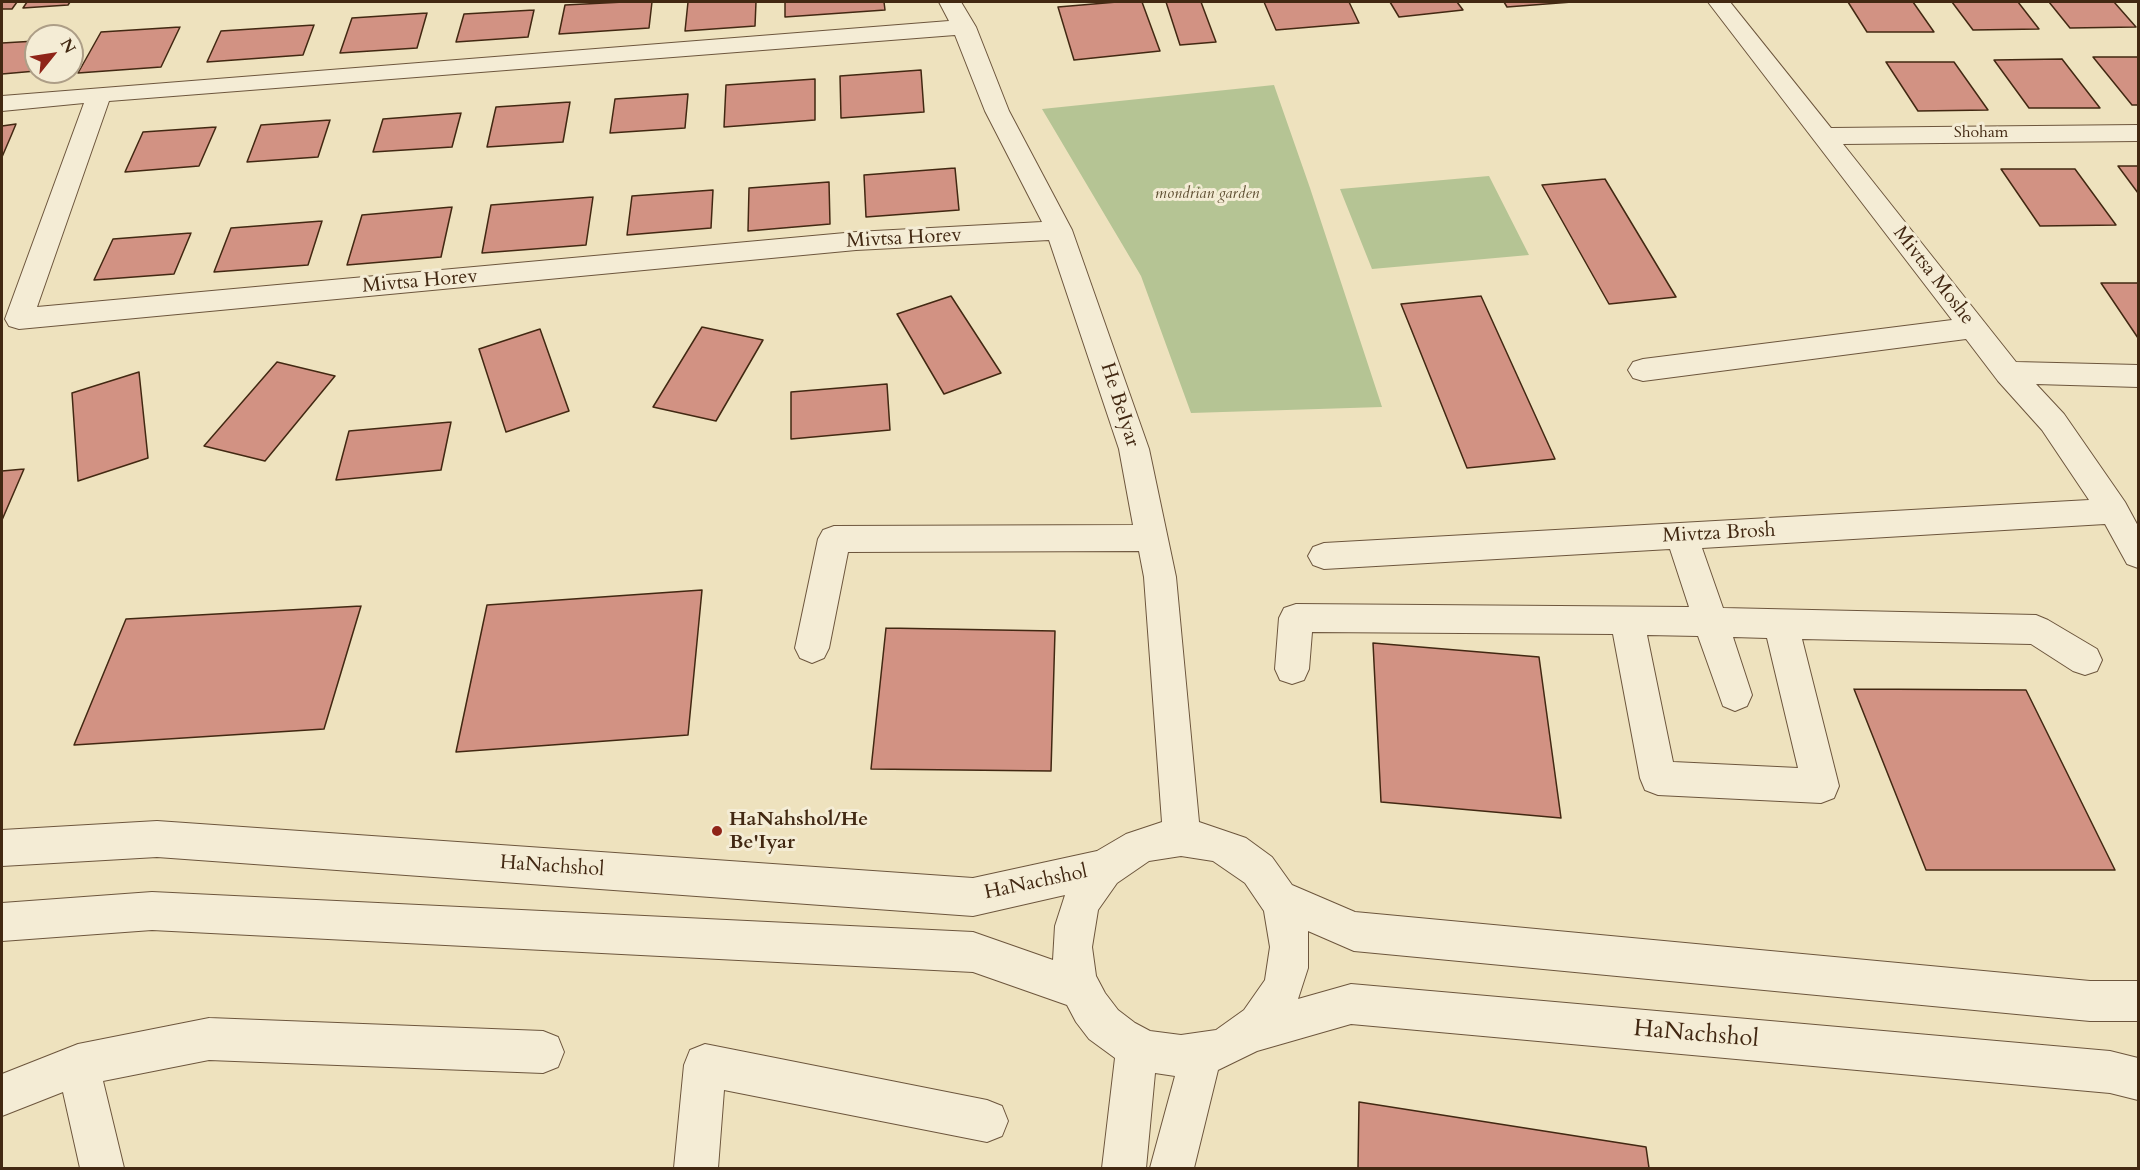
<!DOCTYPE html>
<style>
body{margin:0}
#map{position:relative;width:2140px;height:1170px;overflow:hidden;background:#eee2be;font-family:Cardo,serif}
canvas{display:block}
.frame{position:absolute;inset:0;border:3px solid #422812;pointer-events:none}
.north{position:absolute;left:24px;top:24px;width:60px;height:60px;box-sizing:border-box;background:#f4ecd5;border:2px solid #ad9e87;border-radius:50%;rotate:60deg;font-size:16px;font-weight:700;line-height:24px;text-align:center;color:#422812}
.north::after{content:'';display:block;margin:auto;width:21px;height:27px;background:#8f2418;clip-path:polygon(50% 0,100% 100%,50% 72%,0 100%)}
</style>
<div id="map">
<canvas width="2140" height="1170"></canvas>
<div class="frame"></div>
<div class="north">N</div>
</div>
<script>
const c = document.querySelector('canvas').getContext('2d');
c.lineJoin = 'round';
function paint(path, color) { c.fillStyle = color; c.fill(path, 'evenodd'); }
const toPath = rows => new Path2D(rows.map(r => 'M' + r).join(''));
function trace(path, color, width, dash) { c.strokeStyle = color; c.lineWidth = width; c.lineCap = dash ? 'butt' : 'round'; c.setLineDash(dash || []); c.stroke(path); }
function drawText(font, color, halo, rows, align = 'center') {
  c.font = font + ' Cardo,serif'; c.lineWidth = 6; c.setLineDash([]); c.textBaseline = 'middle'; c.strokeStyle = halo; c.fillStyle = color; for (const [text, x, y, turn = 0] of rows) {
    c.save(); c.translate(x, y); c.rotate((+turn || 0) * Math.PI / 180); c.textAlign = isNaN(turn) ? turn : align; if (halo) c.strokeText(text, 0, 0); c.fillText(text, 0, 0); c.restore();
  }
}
paint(toPath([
 [1274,85,1310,188,1382,407,1191,413,1141,276,1042,109],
 [1489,176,1529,255,1372,269,1340,189]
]), '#b5c494');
const building = toPath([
 [2,2,17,2,12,9,2,9,2,2],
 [27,2,70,2,68,5,23,8,27,2],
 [624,2,652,2,649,28,559,34,565,5,624,2],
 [688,2,756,2,755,26,685,31,688,2],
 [785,2,884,2,885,10,785,17,785,2],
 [1117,2,1142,2,1160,51,1074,60,1058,7,1117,2],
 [1166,2,1201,2,1216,42,1180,45,1166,2],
 [1264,2,1349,2,1359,23,1276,30,1264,2],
 [1390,2,1457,2,1463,10,1399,17,1390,2],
 [1504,2,1572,2,1507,7,1504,2],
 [1848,2,1913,2,1934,32,1867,32,1848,2],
 [1952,2,2018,2,2039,29,1973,30,1952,2],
 [2049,2,2114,2,2136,27,2070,28,2049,2],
 [534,10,528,37,456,42,464,14,534,10],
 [427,13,417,48,340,53,352,18,427,13],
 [314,25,303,55,207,62,221,31,314,25],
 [180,27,161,67,78,73,101,32,180,27],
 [36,41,36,71,2,74,2,43,36,41],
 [2093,57,2138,57,2138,105,2132,105,2093,57],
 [2062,59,2100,108,2029,108,1994,60,2062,59],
 [1886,62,1954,62,1988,110,1918,111,1886,62],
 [921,70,924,112,841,118,840,76,921,70],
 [815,79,815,120,724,127,726,85,815,79],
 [688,94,685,128,610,133,615,99,688,94],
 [570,102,563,142,487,147,496,107,570,102],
 [461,113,452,147,373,152,383,119,461,113],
 [330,120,318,157,247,162,261,125,330,120],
 [16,124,11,136,2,157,2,126,16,124],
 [216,127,199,166,125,172,143,132,216,127],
 [2118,166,2138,166,2138,193,2118,166],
 [955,168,959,210,866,217,864,175,955,168],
 [2001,169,2075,169,2116,225,2040,226,2001,169],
 [1605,179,1676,297,1609,304,1542,185,1605,179],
 [829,182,830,224,748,231,749,188,829,182],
 [713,190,711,228,627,235,632,196,713,190],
 [593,197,586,245,482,253,491,205,593,197],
 [452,207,441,257,347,265,362,215,452,207],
 [322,221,308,265,214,272,231,228,322,221],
 [191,233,174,274,94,280,113,239,191,233],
 [2101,283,2138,283,2138,338,2101,283],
 [951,296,1001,373,944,394,897,314,951,296],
 [1481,296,1555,459,1467,468,1401,304,1481,296],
 [702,327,763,340,716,421,653,407,702,327],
 [540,329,569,411,506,432,479,349,540,329],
 [277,362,335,376,265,461,204,446,277,362],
 [139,372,148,458,78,481,72,393,139,372],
 [887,384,890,430,791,439,791,392,887,384],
 [451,422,441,470,336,480,349,431,451,422],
 [24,469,2,520,2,471,24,469],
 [702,590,688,735,456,752,487,605,702,590],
 [361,606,324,729,74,745,126,619,361,606],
 [886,628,1055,631,1051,771,871,769,886,628],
 [1373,643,1539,657,1561,818,1381,802,1373,643],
 [1854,689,2026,690,2115,870,1926,870,1854,689],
 [1359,1102,1646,1147,1649,1168,1358,1168,1359,1102]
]);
paint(building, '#d29283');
trace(building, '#422812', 1.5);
const minor = toPath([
 [939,2,961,2,976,27,1009,111,1072,230,1149,449,1176,577,1199,822,1246,838,1272,857,1292,885,1355,912,2090,981,2138,981,2138,1021,2090,1021,1354,951,1308,931,1308,968,1298,999,1351,984,2110,1051,2138,1058,2138,1100,2110,1093,1351,1024,1257,1051,1218,1070,1194,1168,1150,1168,1175,1076,1155,1073,1146,1168,1102,1168,1115,1058,1089,1039,1076,1022,1067,1005,973,972,152,930,2,941,2,903,152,892,973,932,1053,960,1055,926,1065,895,973,916,157,857,2,866,2,830,157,821,973,878,1097,851,1126,834,1162,822,1144,577,1139,551,848,552,829,648,824,658,812,663,800,658,795,648,818,539,823,530,834,526,1133,525,1119,449,1049,240,856,250,19,329,9,326,5,319,84,103,2,111,2,96,949,21,939,2],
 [955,35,985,111,1042,222,856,232,37,307,109,101,955,35],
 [1181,856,1213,861,1245,883,1264,911,1270,947,1265,980,1244,1010,1216,1030,1181,1035,1150,1031,1135,1023,1118,1010,1105,993,1096,976,1092,947,1098,910,1117,883,1149,861,1181,856],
 [1708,2,1730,2,1831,128,2138,125,2138,141,1843,144,2016,362,2138,365,2138,387,2036,384,2064,414,2125,502,2138,526,2138,568,2127,564,2105,524,1702,548,1723,608,2036,615,2048,620,2097,649,2102,660,2097,671,2085,675,2073,671,2031,644,1802,639,1839,786,1834,798,1821,803,1658,795,1645,790,1640,778,1613,634,1312,632,1309,669,1304,680,1292,684,1280,680,1275,669,1279,618,1284,608,1296,604,1689,607,1670,549,1324,569,1313,565,1308,556,1313,547,1324,543,2089,500,2042,430,1998,381,1966,339,1643,381,1633,378,1628,370,1633,362,1643,359,1952,320,1708,2],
 [1647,635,1698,636,1723,706,1735,711,1747,706,1752,695,1733,637,1767,638,1798,768,1673,762,1647,635],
 [209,1018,543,1031,558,1037,564,1052,558,1067,543,1073,209,1060,103,1081,124,1168,80,1168,63,1092,2,1116,2,1074,78,1044,209,1018],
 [705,1044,987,1100,1002,1106,1008,1121,1002,1136,987,1142,724,1090,718,1168,674,1168,684,1065,690,1050,705,1044]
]);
trace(minor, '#6d563d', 2);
paint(minor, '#f4ecd5');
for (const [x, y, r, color] of [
 [717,831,6,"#8f2418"]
]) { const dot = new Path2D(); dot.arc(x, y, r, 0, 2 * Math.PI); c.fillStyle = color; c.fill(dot); trace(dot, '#f4ecd5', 2); }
drawText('16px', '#422812', '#f4ecd5', [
 ["Shoham",1981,133]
]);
drawText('italic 16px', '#5f4f32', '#f4ecd5', [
 ["mondrian garden",1207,194]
]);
drawText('20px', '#422812', '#f4ecd5', [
 ["Mivtsa Horev",904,239,-3],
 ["Mivtsa Moshe",1933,276,52],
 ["Mivtsa Horev",420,282,-5],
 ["He BeIyar",1119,405,72],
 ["Mivtza Brosh",1719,534,-3],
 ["HaNachshol",552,867,4],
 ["HaNachshol",1036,883,-12]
]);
drawText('bold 20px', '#422812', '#f4ecd5', [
 ["HaNahshol/He",729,820],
 ["Be'Iyar",729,843]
], 'left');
drawText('24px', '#422812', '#f4ecd5', [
 ["HaNachshol",1696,1035,5]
]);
</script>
